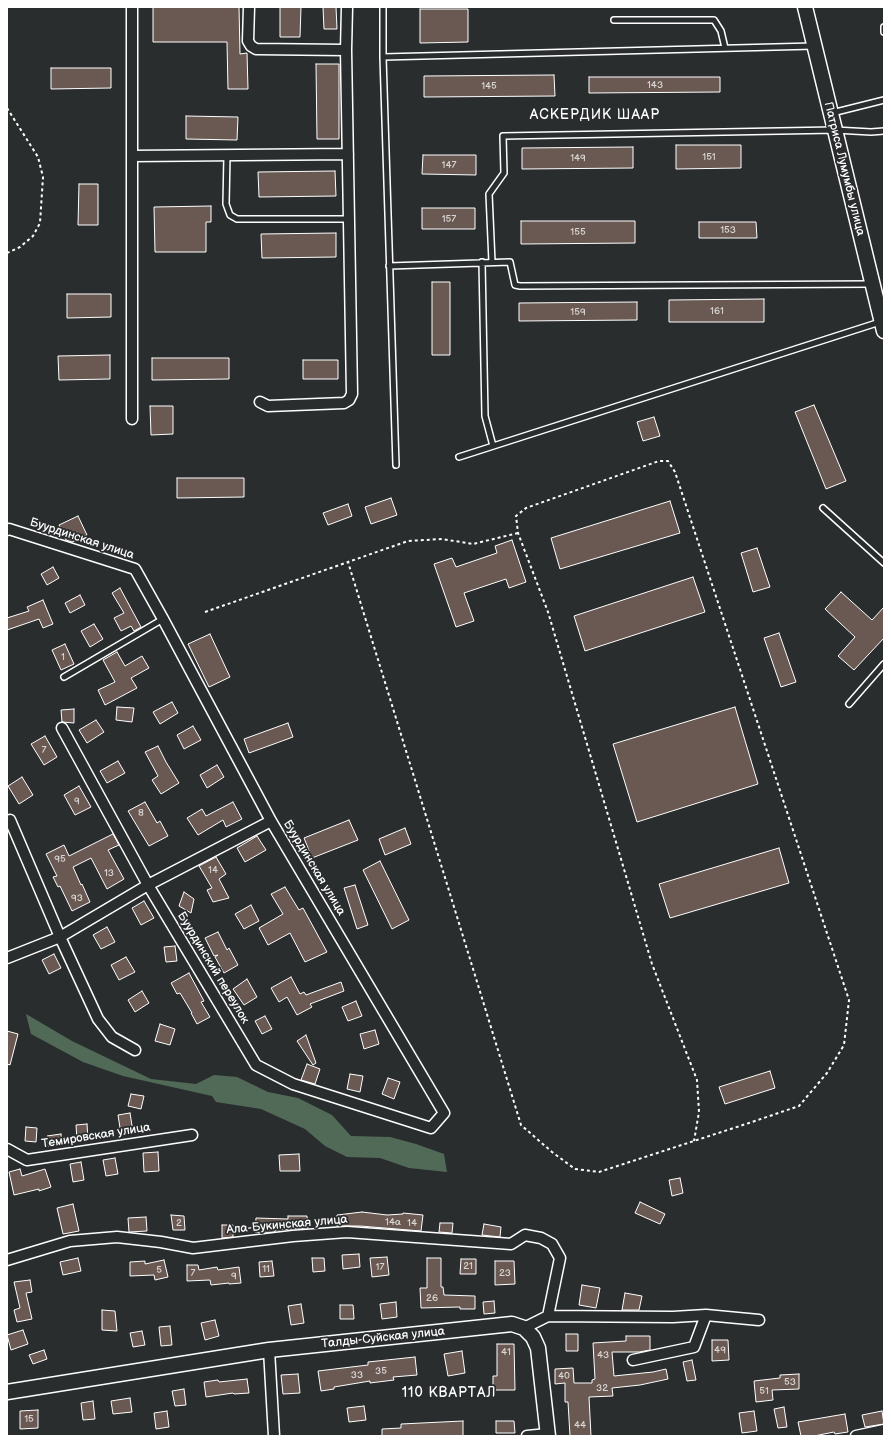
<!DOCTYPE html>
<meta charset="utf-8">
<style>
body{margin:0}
#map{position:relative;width:891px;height:1443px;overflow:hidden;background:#2a2d2e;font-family:"Balsamiq Sans",sans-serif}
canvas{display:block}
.frame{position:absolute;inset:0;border:8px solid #fff;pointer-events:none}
</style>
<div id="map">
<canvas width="891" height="1443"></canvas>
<div class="frame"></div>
</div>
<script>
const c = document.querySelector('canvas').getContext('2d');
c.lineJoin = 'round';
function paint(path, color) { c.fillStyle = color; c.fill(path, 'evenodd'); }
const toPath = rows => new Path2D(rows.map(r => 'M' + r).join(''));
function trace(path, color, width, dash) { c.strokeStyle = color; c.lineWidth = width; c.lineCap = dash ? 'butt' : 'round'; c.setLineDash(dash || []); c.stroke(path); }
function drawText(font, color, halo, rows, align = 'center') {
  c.font = font + ' "Balsamiq Sans",sans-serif'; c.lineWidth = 3.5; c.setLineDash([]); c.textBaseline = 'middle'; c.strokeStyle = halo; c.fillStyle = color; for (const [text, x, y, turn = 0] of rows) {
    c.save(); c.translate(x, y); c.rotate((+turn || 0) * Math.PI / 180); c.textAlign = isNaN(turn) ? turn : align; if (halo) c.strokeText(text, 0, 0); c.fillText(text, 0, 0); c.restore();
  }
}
paint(toPath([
 [26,1014,72,1041,151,1079,196,1084,214,1075,237,1077,268,1092,298,1098,332,1115,351,1136,390,1137,416,1144,444,1154,447,1172,409,1168,380,1158,347,1157,325,1146,305,1129,261,1109,216,1102,212,1096,123,1076,83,1062,31,1034]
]), '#516a58');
const building = toPath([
 [153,7,239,7,240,54,247,53,248,89,228,89,227,42,153,42,153,7],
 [280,7,301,7,300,37,280,37,280,7],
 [323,7,336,7,337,29,324,29,323,7],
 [420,9,468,9,468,42,420,43,420,9],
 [316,64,339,64,339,139,317,139,316,64],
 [51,68,111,68,111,88,51,89,51,68],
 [554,75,555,96,424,97,424,76,554,75],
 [589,77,720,77,720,92,589,93,589,77],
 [186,116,238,117,237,140,186,139,186,116],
 [676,145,741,145,741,168,676,169,676,145],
 [633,147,633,168,522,169,522,148,633,147],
 [423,155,476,155,476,175,422,174,423,155],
 [335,171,336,196,259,197,258,172,335,171],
 [79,184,98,184,98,225,78,225,79,184],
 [211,206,211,222,206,222,206,252,155,252,154,207,211,206],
 [422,208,475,208,475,229,422,229,422,208],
 [521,221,635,221,635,243,521,244,521,221],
 [699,222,756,222,757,238,699,238,699,222],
 [336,233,336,257,262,258,261,234,336,233],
 [432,282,450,282,450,355,432,355,432,282],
 [67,294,111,294,111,317,67,318,67,294],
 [764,299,764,322,669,322,669,300,764,299],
 [637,302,637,320,519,321,519,303,637,302],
 [110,355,110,379,59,380,58,356,110,355],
 [152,358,229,358,229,379,152,380,152,358],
 [303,360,338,360,338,379,303,379,303,360],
 [814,405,846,481,826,489,795,412,814,405],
 [150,406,173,406,173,434,151,435,150,406],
 [654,417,660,436,643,441,637,422,654,417],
 [177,478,244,478,244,497,177,498,177,478],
 [391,498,397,515,371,524,365,507,391,498],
 [670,501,680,533,560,569,551,538,670,501],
 [348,504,352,516,328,525,323,513,348,504],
 [78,516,87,535,72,542,66,540,59,525,78,516],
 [512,540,526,582,509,588,506,579,464,593,474,621,456,627,434,564,452,558,456,567,497,553,495,546,512,540],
 [757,548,770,587,753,592,741,553,757,548],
 [53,567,59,578,47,585,41,574,53,567],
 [693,577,705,612,585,651,574,616,693,577],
 [120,588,141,627,134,631,131,626,121,631,114,618,124,613,112,593,120,588],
 [841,592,872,620,884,607,884,638,854,670,838,656,855,637,825,609,841,592],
 [80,595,85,605,70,613,65,603,80,595],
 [43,600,53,624,43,628,39,619,7,630,7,618,29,611,27,607,43,600],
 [94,624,103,639,90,647,81,631,94,624],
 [779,633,796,682,781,687,764,638,779,633],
 [210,634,230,677,209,687,188,644,210,634],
 [65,644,74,664,61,670,52,650,65,644],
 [117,652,125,666,142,656,149,668,131,678,137,688,105,705,98,690,115,682,103,660,117,652],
 [172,702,178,713,160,724,153,712,172,702],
 [117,707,134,708,132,722,116,720,117,707],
 [735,707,758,784,637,822,613,744,735,707],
 [74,709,74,723,62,722,61,710,74,709],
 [96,720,104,732,87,743,79,730,96,720],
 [288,723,293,737,249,753,244,739,288,723],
 [193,726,201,740,184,749,177,735,193,726],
 [45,736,57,757,44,765,31,744,45,736],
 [158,746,166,762,179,783,161,794,152,780,158,776,145,752,158,746],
 [118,761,125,773,107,783,100,771,118,761],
 [217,765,224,777,207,788,200,775,217,765],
 [22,777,33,795,19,804,8,786,22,777],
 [79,786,91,807,75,815,64,795,79,786],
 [145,802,157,823,160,821,168,836,149,846,128,811,145,802],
 [233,802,242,819,226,827,223,820,198,835,187,818,202,809,206,816,233,802],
 [349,820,358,840,312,858,304,838,349,820],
 [405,828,411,844,385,855,379,839,405,828],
 [113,834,119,845,108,850,124,879,107,889,91,858,73,867,81,885,82,884,90,902,72,911,60,886,58,887,53,877,57,876,46,854,64,845,69,856,113,834],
 [257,836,266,850,245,862,237,848,257,836],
 [779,848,789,883,670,918,659,884,779,848],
 [216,857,226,874,219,879,229,898,213,902,207,890,212,888,199,866,216,857],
 [380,861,409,920,392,929,363,870,380,861],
 [355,885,368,925,357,929,344,888,355,885],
 [285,887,299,910,303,908,327,952,305,962,290,933,268,945,259,928,283,914,271,894,285,887],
 [184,892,194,899,191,913,179,906,184,892],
 [144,901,154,918,141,925,132,908,144,901],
 [251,905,259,921,244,929,235,914,251,905],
 [107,927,115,942,101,949,93,935,107,927],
 [218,932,227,950,229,948,238,965,224,973,215,957,218,955,214,956,205,938,218,932],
 [175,946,177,961,166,962,164,947,175,946],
 [54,954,61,968,49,974,42,960,54,954],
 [126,957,135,972,119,980,111,965,126,957],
 [189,973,204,1001,201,1002,210,1017,197,1024,191,1013,192,1013,180,993,177,994,171,983,189,973],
 [291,977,300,994,304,992,306,995,341,982,344,991,310,1004,312,1007,297,1015,287,997,279,1002,271,988,291,977],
 [247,979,257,997,244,1005,233,989,247,979],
 [142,991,149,1003,135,1012,128,1000,142,991],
 [356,1001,362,1016,348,1021,342,1007,356,1001],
 [265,1016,272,1029,262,1034,255,1021,265,1016],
 [160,1024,175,1029,170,1045,155,1041,160,1024],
 [375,1030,379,1044,364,1049,360,1034,375,1030],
 [7,1031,18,1034,10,1065,7,1064,7,1031],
 [306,1035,316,1063,313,1065,297,1041,306,1035],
 [307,1064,320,1069,315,1084,301,1080,307,1064],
 [770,1071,775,1088,725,1104,719,1087,770,1071],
 [350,1074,363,1076,360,1092,347,1089,350,1074],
 [388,1078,400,1082,394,1099,382,1094,388,1078],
 [131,1094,144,1096,141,1109,128,1106,131,1094],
 [130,1113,133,1132,121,1134,118,1115,130,1113],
 [87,1124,88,1139,77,1140,76,1125,87,1124],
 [26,1127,37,1128,36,1142,25,1141,26,1127],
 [61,1134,62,1145,48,1146,47,1136,61,1134],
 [158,1152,159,1171,144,1172,143,1153,158,1152],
 [299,1154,300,1171,280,1171,279,1155,299,1154],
 [115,1158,118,1174,106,1176,103,1160,115,1158],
 [81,1162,84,1180,73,1182,70,1164,81,1162],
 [20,1169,22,1176,45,1169,51,1187,39,1191,39,1189,14,1195,9,1172,20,1169],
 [680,1178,683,1193,672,1196,669,1180,680,1178],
 [640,1202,665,1214,660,1224,635,1213,640,1202],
 [73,1204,79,1231,63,1234,57,1208,73,1204],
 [362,1212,387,1215,403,1214,403,1213,423,1215,421,1231,360,1226,337,1226,337,1215,362,1212],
 [171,1215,184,1216,185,1230,173,1230,171,1215],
 [288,1216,307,1216,308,1228,275,1230,275,1232,265,1233,255,1232,256,1218,288,1219,288,1216],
 [146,1217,147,1231,129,1232,128,1218,146,1217],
 [440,1223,453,1223,452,1233,439,1232,440,1223],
 [484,1224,501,1227,500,1237,482,1235,484,1224],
 [222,1225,233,1225,233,1237,222,1238,222,1225],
 [359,1254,360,1267,343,1269,342,1255,359,1254],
 [387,1257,389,1275,372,1277,370,1258,387,1257],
 [78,1258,81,1271,63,1275,60,1262,78,1258],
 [312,1258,324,1258,325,1271,313,1272,312,1258],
 [427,1258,441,1258,441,1287,443,1287,444,1295,475,1296,475,1309,460,1309,460,1307,421,1308,420,1288,427,1288,427,1258],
 [461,1259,476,1259,476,1274,460,1274,461,1259],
 [164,1260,168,1277,155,1280,154,1275,130,1276,130,1262,145,1261,145,1264,164,1260],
 [272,1261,274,1276,260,1277,259,1262,272,1261],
 [495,1261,514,1261,515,1284,495,1285,495,1261],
 [187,1265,198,1265,199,1270,217,1267,218,1270,239,1267,241,1283,229,1284,229,1283,211,1285,210,1280,187,1281,187,1265],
 [30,1280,32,1292,26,1293,32,1319,17,1322,14,1310,20,1308,14,1282,30,1280],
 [582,1285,600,1288,596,1308,579,1305,582,1285],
 [625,1293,642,1296,639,1310,622,1310,625,1293],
 [494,1301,495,1313,484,1314,483,1302,494,1301],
 [396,1302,397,1317,382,1319,380,1304,396,1302],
 [301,1304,304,1323,291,1325,288,1306,301,1304],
 [340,1305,353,1305,354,1319,340,1319,340,1305],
 [102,1310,115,1311,117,1331,102,1330,102,1310],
 [215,1320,219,1336,205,1340,201,1323,215,1320],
 [170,1326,172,1345,161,1346,159,1327,170,1326],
 [23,1330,28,1344,11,1350,7,1335,23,1330],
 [142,1331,145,1345,133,1347,130,1333,142,1331],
 [566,1334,578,1334,578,1351,566,1351,566,1334],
 [626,1336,650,1336,650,1350,639,1352,612,1352,614,1376,653,1372,666,1369,668,1379,640,1385,612,1388,613,1396,589,1397,591,1436,570,1436,568,1402,565,1402,565,1383,555,1384,555,1369,573,1368,574,1383,592,1383,592,1380,595,1379,593,1343,626,1341,626,1336],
 [712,1340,728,1340,729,1360,712,1361,712,1340],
 [497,1344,514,1344,515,1390,493,1390,493,1376,497,1376,497,1344],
 [44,1350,47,1359,33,1364,29,1355,44,1350],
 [462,1351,465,1373,448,1376,444,1354,462,1351],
 [415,1357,417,1375,393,1377,394,1380,370,1383,370,1381,334,1387,334,1389,321,1391,318,1371,368,1365,368,1362,415,1357],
 [692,1360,696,1380,687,1381,683,1362,692,1360],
 [298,1374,300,1393,283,1394,281,1375,298,1374],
 [799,1374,799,1389,772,1390,773,1400,756,1402,754,1381,780,1378,780,1375,799,1374],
 [247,1379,249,1393,234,1394,233,1393,206,1397,204,1382,218,1380,219,1382,247,1379],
 [184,1389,186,1405,175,1406,172,1391,184,1389],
 [130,1398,132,1412,113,1414,111,1401,130,1398],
 [93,1401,95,1419,83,1420,81,1403,93,1401],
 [364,1406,366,1420,349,1422,347,1408,364,1406],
 [784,1407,787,1427,778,1428,774,1409,784,1407],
 [38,1410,38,1428,20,1429,20,1411,38,1410],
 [167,1411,169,1427,156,1429,154,1413,167,1411],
 [754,1411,757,1431,742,1433,739,1413,754,1411],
 [882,1411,884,1424,865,1427,862,1415,882,1411],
 [845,1414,848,1432,835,1434,834,1432,814,1436,801,1436,798,1422,845,1414],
 [463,1421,463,1436,382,1436,382,1429,401,1428,401,1424,463,1421],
 [496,1421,514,1421,515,1433,496,1433,496,1421]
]);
paint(building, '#695952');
trace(building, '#fff', 1);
const lane = toPath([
 [383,7,383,57,396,465],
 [614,20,714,20,721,31,725,48],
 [884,27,884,32],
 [383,57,814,46],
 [832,113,884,100],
 [227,155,226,204,230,215,237,219,349,219],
 [482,262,485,416,493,446],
 [492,262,489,194,504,173,503,136,835,130,871,132,884,131],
 [389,266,510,262,515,285,520,286,871,284],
 [459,457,880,322],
 [823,508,884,563],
 [64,677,163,619],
 [849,704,884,664]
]);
const street = toPath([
 [132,7,132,419],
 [249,7,248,41,251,46,256,49,346,50,347,7],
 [132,156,348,154],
 [260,402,268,406,344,403,349,400,352,394,346,50],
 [7,530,9,529,135,569,163,619,271,821,444,1113,431,1128,293,1084,256,1065,148,885,62,728],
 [10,820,60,937,98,1019,112,1037,135,1050],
 [7,958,60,937,148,885,271,821],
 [7,1149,27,1160,192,1135],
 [7,1260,70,1241,117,1237,161,1242,193,1248,293,1236,347,1232,511,1244,525,1235,541,1238,552,1244,560,1258,548,1316],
 [524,1328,548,1316,673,1317,706,1315,759,1320],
 [269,1350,274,1436],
 [633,1360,694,1347,706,1315],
 [527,1436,548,1434],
 [856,1436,884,1430]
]);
const secondary = toPath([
 [805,7,884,331],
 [7,1392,269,1350,512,1324,524,1328,533,1337,538,1348,548,1436]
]);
trace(lane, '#fff', 8);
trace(street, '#fff', 13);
trace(secondary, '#fff', 17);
trace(toPath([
 [7,108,38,157,43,177,40,223,33,236,20,247,7,253],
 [518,533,473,544,442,539,408,541,348,562,521,1125,552,1152,575,1169,599,1172,749,1123,799,1106,827,1073,844,1045,849,1000,675,472,668,461,659,461,526,508,516,516,518,533,548,612,652,964,697,1080,699,1112,694,1141],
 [205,612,348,562]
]), '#fff', 2, [3, 3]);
trace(lane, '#2a2d2e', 5);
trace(street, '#2a2d2e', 10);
trace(secondary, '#2a2d2e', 14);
drawText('10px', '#dad6d4', null, [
 ["143",655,85],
 ["145",489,86],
 ["151",709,157],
 ["149",578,158],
 ["147",449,165],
 ["157",449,219],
 ["153",728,230],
 ["155",578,232],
 ["161",717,311],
 ["159",578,312],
 ["1",63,657],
 ["7",44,750],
 ["9",77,801],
 ["8",141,813],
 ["95",60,859],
 ["14",213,870],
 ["13",109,873],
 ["93",77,898],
 ["14а",393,1222],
 ["2",179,1223],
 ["14",412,1223],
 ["21",468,1266],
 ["17",380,1267],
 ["11",266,1269],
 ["5",159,1270],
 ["7",193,1273],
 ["23",505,1273],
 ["9",234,1276],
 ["26",432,1298],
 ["49",720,1350],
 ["41",506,1352],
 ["43",603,1355],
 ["35",381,1371],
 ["33",357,1375],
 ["40",564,1376],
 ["53",790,1382],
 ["32",602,1388],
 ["51",764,1391],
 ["15",29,1419],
 ["44",580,1425]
]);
drawText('12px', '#fff', '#2a2d2e', [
 ["Патриса Лумумбы улица",844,169,76],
 ["Буурдинская улица",82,539,18],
 ["Буурдинская улица",314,868,59],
 ["Буурдинский переулок",213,968,59],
 ["Темировская улица",96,1136,-9],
 ["Ала-Букинская улица",287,1225,-5],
 ["Талды-Суйская улица",383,1338,-6]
]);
c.letterSpacing = '1px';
drawText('14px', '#fff', '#2a2d2e', [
 ["АСКЕРДИК ШААР",595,115],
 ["110 КВАРТАЛ",449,1393]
]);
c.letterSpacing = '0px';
</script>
